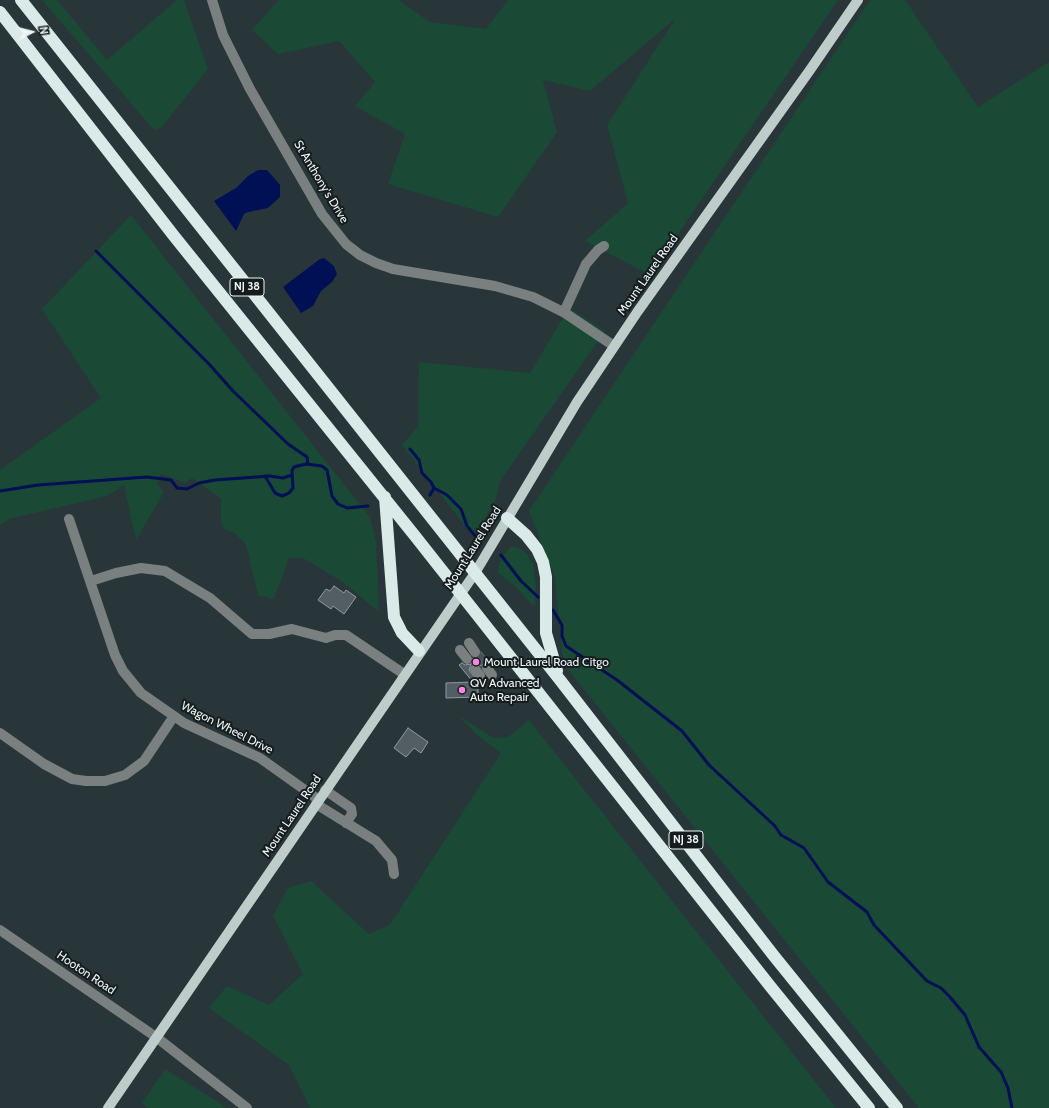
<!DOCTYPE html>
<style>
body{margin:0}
#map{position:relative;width:1049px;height:1108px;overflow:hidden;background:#293639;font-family:Cabin,sans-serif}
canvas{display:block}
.north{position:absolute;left:12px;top:12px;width:40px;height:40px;-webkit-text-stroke:3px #161c1e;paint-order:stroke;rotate:83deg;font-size:11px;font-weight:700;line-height:16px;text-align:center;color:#edf6f7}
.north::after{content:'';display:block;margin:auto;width:14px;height:18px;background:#edf6f7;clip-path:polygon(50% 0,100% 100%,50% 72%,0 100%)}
</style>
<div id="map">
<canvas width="1049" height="1108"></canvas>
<div class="north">N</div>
</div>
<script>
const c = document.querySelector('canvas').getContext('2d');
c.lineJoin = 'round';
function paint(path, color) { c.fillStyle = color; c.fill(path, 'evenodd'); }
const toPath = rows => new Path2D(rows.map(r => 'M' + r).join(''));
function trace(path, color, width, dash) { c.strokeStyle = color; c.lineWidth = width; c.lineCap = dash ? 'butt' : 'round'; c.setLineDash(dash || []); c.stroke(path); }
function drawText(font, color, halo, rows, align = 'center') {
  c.font = font + ' Cabin,sans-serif'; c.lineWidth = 4; c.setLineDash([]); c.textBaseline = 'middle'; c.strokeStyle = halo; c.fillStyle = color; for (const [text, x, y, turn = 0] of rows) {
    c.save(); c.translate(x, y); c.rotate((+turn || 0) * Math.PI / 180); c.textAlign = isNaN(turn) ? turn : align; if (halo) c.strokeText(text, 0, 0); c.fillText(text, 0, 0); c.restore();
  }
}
paint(toPath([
 [42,0,57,0,107,60,177,0,184,0,208,69,161,128,154,130],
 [279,0,398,0,430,22,486,29,508,0,838,0,650,275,585,241,628,203,607,125,676,18,590,91,543,80,557,132,498,217,388,184,405,134,355,106,375,82,339,41,278,54,252,30],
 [870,0,905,0,978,107,1049,62,1049,1108,919,1108,567,668,562,653,555,577,529,511],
 [131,215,370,517,376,542,379,612,343,582,303,558,289,558,274,599,258,595,246,544,233,532,225,530,221,522,221,499,192,478,185,483,161,474,157,484,164,492,136,540,124,485,107,496,9,519,0,525,0,470,101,398,42,309],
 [569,308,605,331,500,481,496,499,476,534,469,531,402,445,418,426,419,362,530,373],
 [512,546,519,548,527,554,533,565,536,587,535,604,532,605,515,586,499,574,498,571,501,558],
 [457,715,494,738,508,737,529,720,836,1108,310,1108,289,1065,209,1008,227,986,269,1005,303,974,273,916,288,888,311,881,369,934,390,925,501,753,474,733,471,728],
 [165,1069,220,1103,226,1108,148,1108,142,1103]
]), '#1a4935');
paint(toPath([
 [258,170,267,170,275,179,280,185,280,197,268,208,248,212,244,214,236,231,214,201,236,188,248,176],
 [324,258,334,266,337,274,332,282,321,291,313,306,301,313,283,287,320,259]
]), '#001055');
trace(toPath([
 [96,251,210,365,233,391,288,444,307,457,308,464],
 [410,449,419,460,422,473,431,482,434,488,447,495,461,509,467,526,477,538],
 [265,476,275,493,282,496,289,493,293,488,292,470,294,467,306,464,322,466,327,470,332,496,338,504,347,508,368,506],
 [0,491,38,485,147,477,171,480,177,488,187,489,199,483,215,480,270,476,283,478,292,475],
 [430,495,434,488],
 [501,555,521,581,538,597],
 [553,610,562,625,562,636,566,646,617,680,682,731,709,765,775,826,781,835,804,848,828,882,867,912,874,925,927,981,941,988,950,997,965,1015,979,1047,1001,1072,1008,1088,1012,1108]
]), '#001055', 3);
const building = toPath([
 [334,586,344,593,346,590,356,597,344,614,333,606,331,609,318,600,326,589,330,591,334,586],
 [481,652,489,662,484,663,481,666,477,663,471,664,473,658,479,657,481,652],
 [462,663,465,665,471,664,469,670,478,682,478,697,446,698,446,683,473,682,459,665,462,663],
 [408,728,428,742,421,753,414,748,406,757,394,748,408,728]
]);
paint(building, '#525d64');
trace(building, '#8e9aa3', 1);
trace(toPath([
 [475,652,487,668]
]), '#465356', 10, [10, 5]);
trace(toPath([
 [212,0,223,35,250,89,322,214,346,244,360,255,376,263,393,269,495,286,533,297,565,313,614,346],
 [564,312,586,264,598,250,604,246],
 [69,519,115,655,123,671,141,693,184,723,260,758,319,800],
 [91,581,116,573,141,568,165,571,210,598,252,634,269,634,292,629,326,638,335,635,346,635,404,674],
 [469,643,475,652],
 [460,650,467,659],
 [487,668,492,675],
 [475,669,480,676],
 [0,733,44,764,72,779,86,781,105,781,125,775,144,761,174,716],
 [325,790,351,808,352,814,346,823],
 [316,804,376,841,392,860,394,874],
 [0,930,156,1037,247,1108]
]), '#79807f', 10);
trace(toPath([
 [108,1108,475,573,577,402,638,311,810,70,858,0]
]), '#beccca', 10);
trace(toPath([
 [21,0,560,680,774,956,897,1108],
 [0,12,174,236,415,536,770,986,869,1108],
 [385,497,394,617,402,633,419,651],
 [507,518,526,535,537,549,543,562,546,577,546,633,557,671]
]), '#d9eae8', 12);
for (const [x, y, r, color] of [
 [476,662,4,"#fe86e0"],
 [462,690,4,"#fe86e0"]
]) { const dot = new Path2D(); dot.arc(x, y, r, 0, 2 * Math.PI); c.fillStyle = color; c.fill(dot); trace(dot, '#161c1e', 1.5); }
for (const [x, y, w] of [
 [247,287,34],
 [686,840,34]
]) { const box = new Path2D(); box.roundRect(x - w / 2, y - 9, w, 18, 3); c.fillStyle = '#161c1e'; c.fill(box); trace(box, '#edf6f7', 1); }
drawText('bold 11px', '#edf6f7', null, [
 ["NJ 38",247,287],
 ["NJ 38",686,840]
]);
drawText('12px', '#edf6f7', '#161c1e', [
 ["St Anthony's Drive",321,182,59],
 ["Mount Laurel Road",648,275,-55],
 ["Mount Laurel Road",473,548,-58],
 ["Wagon Wheel Drive",227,728,27],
 ["Mount Laurel Road",292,816,-56],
 ["Hooton Road",86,973,34]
]);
drawText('12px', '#edf6f7', '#161c1e', [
 ["Mount Laurel Road Citgo",484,662],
 ["QV Advanced",470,683],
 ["Auto Repair",470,697]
], 'left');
</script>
